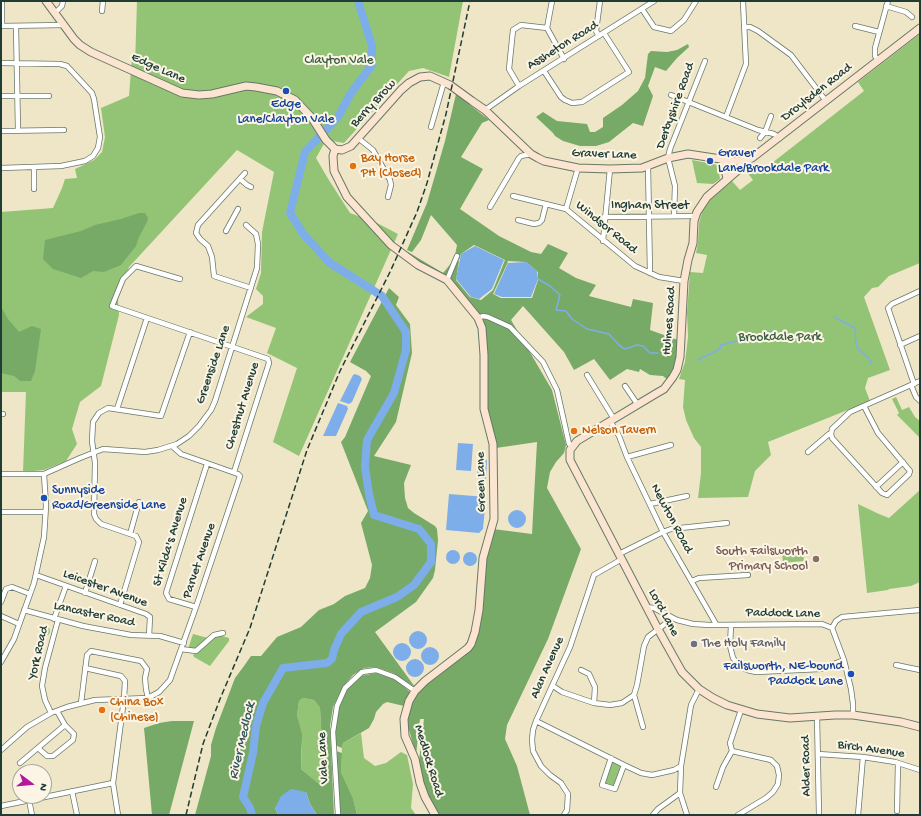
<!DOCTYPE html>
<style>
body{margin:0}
#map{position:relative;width:921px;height:816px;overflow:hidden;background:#efe6c8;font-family:"Gochi Hand",sans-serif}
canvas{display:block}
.frame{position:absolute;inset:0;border:2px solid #1f3d34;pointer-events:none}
.north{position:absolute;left:12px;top:764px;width:40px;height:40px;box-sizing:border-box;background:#fcf5e5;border:1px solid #a4ab9e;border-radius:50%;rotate:106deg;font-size:11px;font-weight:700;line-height:16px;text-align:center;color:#1f3d34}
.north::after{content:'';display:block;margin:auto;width:14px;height:18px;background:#b5179e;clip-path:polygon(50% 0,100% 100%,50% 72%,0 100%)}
</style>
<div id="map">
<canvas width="921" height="816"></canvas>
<div class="frame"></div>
<div class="north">N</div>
</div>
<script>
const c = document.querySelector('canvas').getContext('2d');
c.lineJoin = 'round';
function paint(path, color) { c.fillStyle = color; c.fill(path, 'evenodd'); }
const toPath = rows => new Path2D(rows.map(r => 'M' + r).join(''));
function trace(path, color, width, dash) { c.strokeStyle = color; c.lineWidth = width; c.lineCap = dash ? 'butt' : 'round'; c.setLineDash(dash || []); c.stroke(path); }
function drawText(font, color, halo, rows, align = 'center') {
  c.font = font + ' "Gochi Hand",sans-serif'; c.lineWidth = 4; c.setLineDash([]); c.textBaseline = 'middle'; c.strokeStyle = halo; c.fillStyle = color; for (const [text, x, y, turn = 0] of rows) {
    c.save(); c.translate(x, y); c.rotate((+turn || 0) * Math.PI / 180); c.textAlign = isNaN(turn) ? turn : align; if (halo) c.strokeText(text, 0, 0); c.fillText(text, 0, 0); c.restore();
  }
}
paint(toPath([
 [137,1,463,1,449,77,423,68,409,71,344,143,326,140,316,158,327,177,350,213,377,223,398,234,299,456,273,442,297,368,267,353,276,328,246,317,263,304,263,296,256,289,261,273,262,232,274,172,237,150,129,267,118,299,119,315,101,386,80,402,72,429,77,444,66,461,44,470,23,472,26,392,1,392,1,212,53,208,62,188,65,179,77,178,75,169,94,160,102,152,105,137,101,108,129,96,132,57,135,65],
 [920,34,920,263,889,276,878,287,872,288,864,297,890,370,868,378,865,388,870,401,768,442,771,455,755,471,748,497,698,498,701,473,701,447,694,438,686,420,683,407,685,380,679,379,685,362,688,337,687,313,690,272,703,273,707,255,696,253,698,242,699,223,702,212,709,201,732,181,740,190,753,180,746,171,752,166,758,174,864,91,858,82],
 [692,160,718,165,720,179,713,184,697,183],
 [896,397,902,410,909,407,915,417,920,421,920,438,897,415,899,413,892,399],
 [920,490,920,582,911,586,889,589,888,590,867,593,858,504,879,514,889,518],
 [803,550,804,561,783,563,782,552],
 '40 631a5 5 0 1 1 10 0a5 5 0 1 1-10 0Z',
 [193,634,208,638,196,649,188,649],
 [219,635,229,638,229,641,210,666,194,657,193,655,207,645,214,637],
 [303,698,314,700,320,708,324,776,322,786,301,769,302,747,297,716,299,701],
 [361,733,364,758,375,766,386,763,401,752,407,755,413,784,411,808,416,815,357,815,353,798,341,772,342,748,343,743],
 [612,759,623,765,614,787,605,785,604,781]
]), '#93c475');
paint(toPath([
 [688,44,689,47,677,58,666,71,655,67,648,86,653,96,643,126,633,123,609,142,596,146,580,146,563,141,555,136,553,133,536,117,543,112,557,121,587,124,590,132,595,132,603,127,603,118,622,105,638,91,645,78,648,54,651,51,667,52,677,50],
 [456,94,489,120,482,123,461,157,483,169,460,209,499,236,531,252,541,254,548,244,568,253,559,268,576,278,596,285,589,296,631,307,633,299,653,303,650,330,678,340,675,367,669,381,663,376,650,375,640,369,639,372,627,369,610,380,594,359,574,370,564,352,523,306,511,320,552,390,566,445,564,453,556,462,550,472,547,488,581,549,548,639,507,725,505,739,517,766,530,815,439,815,427,798,419,761,424,719,420,719,416,755,406,719,410,702,418,690,461,658,474,645,479,630,483,607,485,557,493,529,532,534,537,442,496,448,487,409,487,345,483,320,452,285,407,255,408,252,443,273,453,261,459,261,456,280,470,297,481,300,493,290,505,260,474,245,461,254,459,260,454,260,457,245,431,215,421,240,412,252,407,250,427,203,445,141],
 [507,261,526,262,538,272,538,280,532,298,501,298,493,294,508,262],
 [139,213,145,213,147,216,148,218,147,222,139,237,136,246,121,265,104,272,93,271,81,278,53,269,43,259,45,240,81,231,95,225,121,219],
 [389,288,399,297,396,305,410,324,412,353,396,422,374,456,411,465,404,483,405,498,408,508,414,513,435,526,437,529,438,540,435,570,433,578,416,602,375,632,415,687,393,673,376,667,364,668,353,675,343,687,333,707,330,726,334,815,317,815,310,804,306,792,275,808,278,815,195,815,211,756,211,745,216,728,235,678,244,666,251,656,261,656,277,637,301,627,319,610,334,604,345,596,365,588,370,578,372,565,361,523,368,511,341,442,345,437,371,376,366,371,350,362],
 [303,698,314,700,320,708,324,776,322,786,301,769,302,734,297,716,299,701],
 [1,307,8,319,19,332,32,326,41,329,35,371,31,381,20,381,14,376,1,373],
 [376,673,396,680,410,692,404,706,387,702,383,704,376,712,374,719,369,728,343,743,342,748,335,745,335,729,336,716,340,703,347,689,360,676],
 [172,721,194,721,169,815,152,815,144,728,159,723],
 [336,751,342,753,341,772,353,798,357,815,340,815]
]), '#76aa66');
paint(toPath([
 [475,246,504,260,492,289,479,299,471,297,456,279,461,254],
 [526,262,537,271,538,279,531,297,502,297,494,294,508,263],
 [355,374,360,376,362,379,352,402,349,404,340,401,353,375],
 [338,403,347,406,348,409,336,436,323,436],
 [458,443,473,444,471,471,456,470],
 [478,459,487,460,486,479,477,478],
 [449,494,486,497,483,529,479,533,446,530],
 '508 519a9 9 0 1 1 18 0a9 9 0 1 1-18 0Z',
 '446 557a7 7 0 1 1 14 0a7 7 0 1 1-14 0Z',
 '463 559a7 7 0 1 1 14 0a7 7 0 1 1-14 0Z',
 '409 640a9 9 0 1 1 18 0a9 9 0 1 1-18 0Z',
 '393 652a9 9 0 1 1 18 0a9 9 0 1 1-18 0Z',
 '421 656a9 9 0 1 1 18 0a9 9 0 1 1-18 0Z',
 '406 668a9 9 0 1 1 18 0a9 9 0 1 1-18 0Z',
 [291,789,306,792,310,804,317,815,278,815,275,808,281,796]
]), '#7daee9');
trace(toPath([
 [538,279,550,286,560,295,556,310,566,311,572,319,587,329,609,334,620,346,625,349,637,345,643,346,650,353,658,353],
 [834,317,855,328,856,345,858,349,869,358,871,364],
 [698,360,720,349,721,345,773,331]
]), '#7daee9', 1.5);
trace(toPath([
 [252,815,250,808,243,797,253,753,256,726,263,703,283,668,327,663,332,659,334,650,341,634,361,612,397,597,414,585,431,562,431,544,419,529,374,515,369,494,365,467,367,440,394,393,406,350,406,332,382,296,330,263,304,235,290,213,305,152,338,117,351,93,372,65,372,46,358,1]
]), '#7daee9', 8);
const street = toPath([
 [1,3,2,3,2,26],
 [886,6,906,12,912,17],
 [642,9,654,27,671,31,684,20,696,1],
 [102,11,103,1],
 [56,12,62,6,63,1],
 [1,26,64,25],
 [16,26,18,130],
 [855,26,879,32],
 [745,27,750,27,758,31,791,55,826,101],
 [547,28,552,1],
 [599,36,596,31,600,1],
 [878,60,875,56,875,48,888,1],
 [1,63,60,64,67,66,92,93,94,99,100,137,98,148,93,156,85,161,61,166,1,168],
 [544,71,561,97,565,100,572,103,582,102,629,72,604,33],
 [519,86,509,69,513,30,521,25,547,28,564,59],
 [671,95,758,130,774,134,780,138],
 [1,96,49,96],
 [485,110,519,86,654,1],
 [726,117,746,64,743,2],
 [431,127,444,82],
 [1,131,64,130],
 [358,138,373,150,390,180,391,185,388,197],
 [760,138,765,132,771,116],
 [648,166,650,273],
 [34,167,34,189],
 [245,173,198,225,196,233,200,239,208,246,212,257,214,276,251,288],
 [240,179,247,185,251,187],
 [513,196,566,209,635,266,659,277,684,281],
 [490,207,519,158,521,156,531,154],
 [566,209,578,168],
 [674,216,675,186,668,158,670,149,705,61],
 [604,217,696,216],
 [518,220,534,224,539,223,542,220,546,204],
 [226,231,238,209],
 [603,241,610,169],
 [180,279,136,266,123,279,112,306,268,359,269,363,234,472],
 [447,280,457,256],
 [478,318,483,316,488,317,510,327,543,362,557,390,569,444,572,446],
 [900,345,920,336],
 [587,375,614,419],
 [914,384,888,308,892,304,920,291],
 [911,385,916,397,920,401],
 [625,386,638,405],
 [117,409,147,318],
 [1,414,3,414],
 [610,421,619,436,627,457,663,532,716,624],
 [831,434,832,438,882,493,887,495,909,474,910,471,878,433,864,406],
 [831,434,832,429,850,412,920,381],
 [808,452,829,434,831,434],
 [627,457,671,445],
 [1,474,44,474,80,458,103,449,145,452,158,450,177,444,189,436,199,426,211,410,215,401,257,268,258,244,256,234,246,225],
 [876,487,903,462],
 [650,504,687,496],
 [1,512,45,512],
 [130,534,139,502],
 [619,554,663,532,671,529,727,523],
 [622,559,594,575,570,647,536,721,624,765,641,773,652,775,674,770,681,766,691,705,699,689],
 [36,575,146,614,150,617,149,636],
 [692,581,699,578,748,575],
 [85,593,95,561],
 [1,602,6,589,12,587,30,594],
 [120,605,139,542,136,536,101,524,96,519,94,514,95,463,92,441,93,422,99,413,108,408,161,416,190,332],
 [196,607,169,599,166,593,207,464],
 [646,607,654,608,677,620,693,624,710,625,822,624,832,628,844,660,851,689,853,704,853,715],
 [24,610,83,626,131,635,160,636,184,643],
 [1,616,19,624],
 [54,619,66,586],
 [731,625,730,646,733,658,740,666,747,670,756,672,821,669,844,660],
 [832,628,836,621,842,617,920,610],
 [181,649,196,651,214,635,223,633],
 [1,662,14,639,34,583,44,537,46,506,44,474],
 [896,665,920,670],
 [85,668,121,676,125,681,124,699,113,783,118,815],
 [581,670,589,674,595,687,594,703],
 [553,686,562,692,594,703,610,705,622,703,634,695,637,685,644,646,648,637,665,624,669,616],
 [634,695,643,727],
 [81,703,87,655,91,651,141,661,147,669,145,678,146,689,148,698],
 [51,713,45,700,42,686,45,668,58,620],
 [817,716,819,815],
 [536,721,533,730,532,740,533,751,541,766,550,775,561,783,568,794,567,810,564,815],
 [38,748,47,756,53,756,73,740,74,734,65,725,57,711],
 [1,750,27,727,51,713,67,707,95,700,148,698,159,692,170,680,196,607,240,476,238,474,181,454,172,446],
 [818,754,863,757,895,762,920,770],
 [611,758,602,785,615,789,624,765],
 [20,763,65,725],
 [681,766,680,793,687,815],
 [716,787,723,767,732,751],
 [72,791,77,815],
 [29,800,32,815],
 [1,806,113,783],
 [897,811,898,763],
 [338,815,333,732,337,706,345,688,362,672,376,670,395,677,415,691],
 [653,815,658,809,680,793],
 [738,815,766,798,773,792,778,784,779,775,777,766,771,760,732,751,730,743,741,710],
 [858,815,863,757]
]);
const secondary = toPath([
 [46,1,74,39,80,45,91,52,182,93,199,95,212,94,246,86,256,87,277,91,295,100,312,118,326,140,335,149,342,150,351,146,401,90,409,83,420,77,430,76,450,85,472,101,485,110,531,154,538,158,544,161,578,168,610,169,642,168,668,158,688,154,734,161,741,161,752,158,920,28],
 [335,149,333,156,334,171,347,197,391,245,418,265,447,280,478,318,482,328,484,355,484,409,493,444,494,519,483,558,479,610,475,632,471,644,468,648,425,681,415,691,409,701,404,719,405,736,415,759,420,783,425,797,435,815],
 [723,159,727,179],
 [741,161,741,166,738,170,707,197,697,212,694,221,693,243,688,260,684,281,680,357,677,370,673,377,664,389,657,393,577,441,570,450,570,460,658,629,682,672,699,689,713,698,727,705,757,714,790,718,835,715,853,715,901,722,920,727]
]);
trace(street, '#687868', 6);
trace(secondary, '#687868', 9);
trace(street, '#fff', 4.5);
trace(secondary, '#fce5d0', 7);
trace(toPath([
 [186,815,203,744,220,699,250,628,307,450,340,371,390,272,417,212,427,183,446,114,470,1]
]), '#1f3d34', 1.5, [6, 3]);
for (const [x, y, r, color] of [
 [286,91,4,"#1a4fb4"],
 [710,161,4,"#1a4fb4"],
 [353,166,4,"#e8710a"],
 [574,431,4,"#e8710a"],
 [44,498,4,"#1a4fb4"],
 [816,559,4,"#8d6e63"],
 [694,644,4,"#6b7280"],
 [851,674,4,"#1a4fb4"],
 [102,710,4,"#e8710a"]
]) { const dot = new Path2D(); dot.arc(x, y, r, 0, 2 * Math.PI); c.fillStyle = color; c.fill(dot); trace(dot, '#fcf5e5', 1.5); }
drawText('13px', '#1f3d34', '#fcf5e5', [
 ["Assheton Road",563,46,-32],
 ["Edge Lane",158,69,24],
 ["Droylsden Road",817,93,-38],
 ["Berry Brow",374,104,-47],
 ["Derbyshire Road",676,106,-70],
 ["Graver Lane",604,155,2],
 ["Ingham Street",650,206],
 ["Windsor Road",606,228,39],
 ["Hulmes Road",670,321,-86],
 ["Greenside Lane",214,365,-71],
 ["Chestnut Avenue",243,406,-73],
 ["Green Lane",482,482,-91],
 ["Newton ROad",671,519,62],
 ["St Kilda's Avenue",171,542,-73],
 ["Parvet Avenue",200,561,-71],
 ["Leicester Avenue",105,589,20],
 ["Lord Lane",663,613,62],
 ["Paddock Lane",783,614,1],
 ["Lancaster Road",94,615,12],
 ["York Road",39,653,-77],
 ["Alan Avenue",548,668,-66],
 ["Birch Avenue",871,750,8],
 ["Vale Lane",324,758,-93],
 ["Medlock Road",428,761,73],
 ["Alder Road",807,766,-91]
]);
drawText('13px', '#3c5f44', '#fcf5e5', [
 ["Clayton Vale",339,61],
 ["Brookdale Park",780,338]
]);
drawText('13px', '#164399', '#fcf5e5', [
 ["Edge",286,105,"center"],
 ["Lane/Clayton Vale",286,120,"center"],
 ["Graver",718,154],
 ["Lane/Brookdale Park",718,169],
 ["Sunnyside",52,491],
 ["Road/Greenside Lane",52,506],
 ["Failsworth, NE-bound",843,667,"right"],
 ["Paddock Lane",843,682,"right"]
], 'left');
drawText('13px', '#c56008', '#fcf5e5', [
 ["Bay Horse",361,159],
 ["PH (Closed)",361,174],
 ["Nelson Tavern",582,431],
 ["China Box",110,703],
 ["(Chinese)",110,718]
], 'left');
drawText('13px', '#785e54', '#fcf5e5', [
 ["South Failsworth",808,552],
 ["Primary School",808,567]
], 'right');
drawText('13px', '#5b616d', '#fcf5e5', [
 ["The Holy Family",702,644]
], 'left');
drawText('italic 14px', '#365961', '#fcf5e5', [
 ["River Medlock",243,741,-77]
]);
</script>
